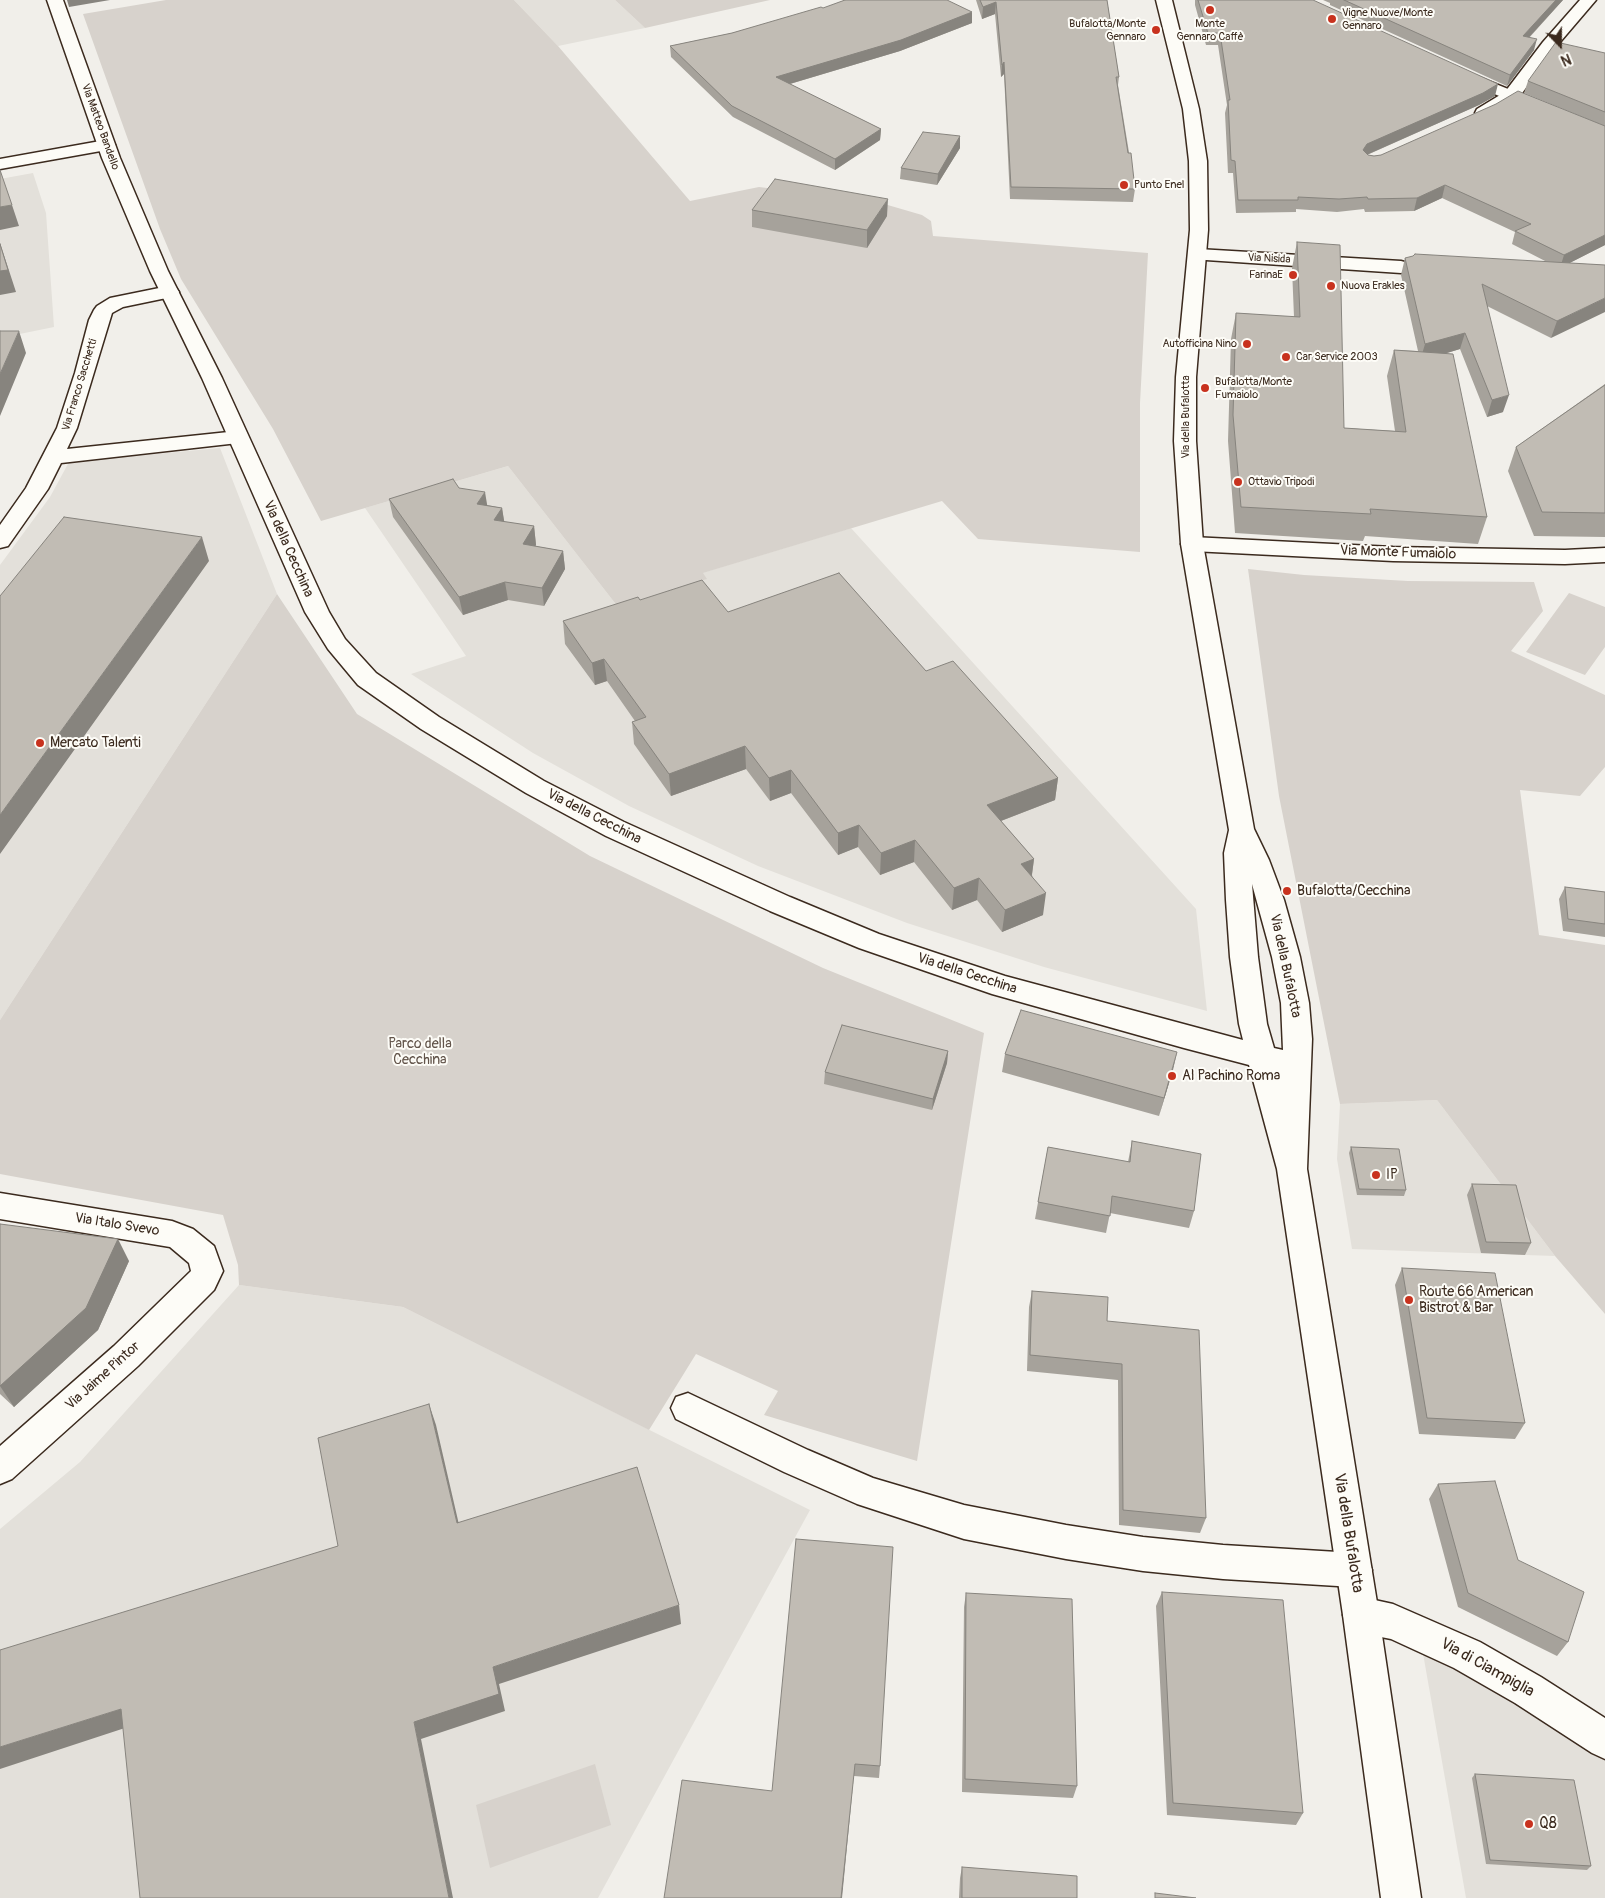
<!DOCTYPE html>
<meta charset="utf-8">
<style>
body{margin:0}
#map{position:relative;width:1605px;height:1898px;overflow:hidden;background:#f1efea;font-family:Pangolin,sans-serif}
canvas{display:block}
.north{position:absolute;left:1535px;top:20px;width:50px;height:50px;-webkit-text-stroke:4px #fdfcf7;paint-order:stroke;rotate:158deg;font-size:14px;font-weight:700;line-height:20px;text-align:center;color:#3b2a1e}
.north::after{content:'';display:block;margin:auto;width:18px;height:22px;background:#3b2a1e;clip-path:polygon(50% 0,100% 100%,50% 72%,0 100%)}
</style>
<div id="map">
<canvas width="1605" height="1898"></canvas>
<div class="north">N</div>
</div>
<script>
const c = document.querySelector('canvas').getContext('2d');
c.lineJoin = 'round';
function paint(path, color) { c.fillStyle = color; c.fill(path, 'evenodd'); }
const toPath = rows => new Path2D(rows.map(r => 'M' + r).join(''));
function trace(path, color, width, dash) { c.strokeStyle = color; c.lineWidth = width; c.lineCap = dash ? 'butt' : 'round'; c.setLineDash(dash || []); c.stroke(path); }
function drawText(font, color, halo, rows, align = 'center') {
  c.font = font + ' Pangolin,sans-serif'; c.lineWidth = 4; c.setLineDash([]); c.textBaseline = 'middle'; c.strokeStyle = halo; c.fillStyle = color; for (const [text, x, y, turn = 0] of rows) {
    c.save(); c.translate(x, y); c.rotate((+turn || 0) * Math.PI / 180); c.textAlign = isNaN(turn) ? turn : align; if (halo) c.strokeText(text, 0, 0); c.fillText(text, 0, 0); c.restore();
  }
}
paint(toPath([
 [514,0,615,0,645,28,558,46],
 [33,173,46,213,54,327,0,338,0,179],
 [220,448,277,594,0,1020,0,565,50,497,69,462],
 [508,466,618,607,706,579,702,573,851,528,1196,909,1207,1011,1044,967,907,923,758,866,629,806,533,753,411,674,466,656,365,508],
 [1437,1100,1555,1256,1352,1249,1337,1159,1340,1104],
 [239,1285,403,1307,810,1510,598,1898,0,1898,0,1529,80,1462],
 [1421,1642,1605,1750,1605,1898,1466,1898]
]), '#e3e0da');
paint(toPath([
 [166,0,514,0,558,46,690,201,759,187,874,201,922,215,931,221,933,236,1148,253,1140,403,1140,552,978,539,942,501,703,573,707,579,618,607,508,466,321,521,273,429,181,279,160,229,83,14],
 [615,0,770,0,645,28],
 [1248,569,1304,575,1408,581,1534,582,1543,611,1511,651,1605,695,1605,767,1580,796,1520,790,1539,935,1605,945,1605,1314,1555,1256,1437,1100,1340,1104,1279,796],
 [1569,593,1605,607,1605,647,1585,675,1526,652],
 [277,594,357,714,590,856,823,968,984,1033,917,1461,764,1415,778,1391,696,1354,649,1430,403,1307,239,1285,238,1265,223,1215,0,1174,0,1020],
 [595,1764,611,1825,490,1868,476,1805]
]), '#d7d2cc');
const street = toPath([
 [1580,0,1596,0,1555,48,1517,100,1489,117,1477,117,1475,113,1477,109,1505,92,1543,42,1580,0],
 [106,140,112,141,115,145,112,149,0,169,0,159,106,140],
 [1198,249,1401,261,1408,263,1410,267,1408,271,1401,273,1191,259,1189,255,1191,251,1198,249],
 [169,286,176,288,179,292,176,296,123,307,112,313,77,428,67,449,238,431,245,433,248,437,245,441,238,443,61,463,48,489,8,546,0,548,0,525,26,488,57,428,75,373,89,320,94,310,97,306,110,298,169,286],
 [1192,537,1393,547,1565,550,1605,548,1605,562,1565,564,1393,561,1192,551,1184,549,1181,544,1184,539,1192,537],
 [0,1193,172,1221,193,1229,214,1246,223,1271,214,1290,138,1366,12,1479,0,1484,0,1446,114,1346,191,1271,189,1263,170,1247,0,1219,0,1193],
 [688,1393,808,1450,873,1478,964,1505,1066,1525,1143,1537,1223,1545,1354,1553,1367,1558,1372,1570,1367,1582,1354,1587,1223,1579,1143,1571,1066,1559,964,1539,857,1504,784,1472,676,1419,671,1408,676,1397,688,1393],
 [1361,1597,1393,1604,1480,1642,1541,1677,1605,1718,1605,1759,1592,1753,1515,1703,1454,1668,1391,1639,1361,1633,1348,1628,1343,1615,1348,1602,1361,1597]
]);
const secondary = toPath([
 [47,0,63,0,120,158,168,271,222,378,329,612,345,639,376,673,439,717,544,781,624,822,790,897,879,934,1005,976,1243,1040,1239,1024,1230,957,1226,900,1224,853,1229,830,1181,544,1174,441,1176,377,1190,230,1189,161,1183,109,1156,0,1172,0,1199,109,1207,161,1208,230,1196,377,1196,441,1203,544,1254,829,1269,860,1284,900,1300,957,1309,1003,1312,1039,1307,1169,1379,1615,1421,1898,1381,1898,1343,1615,1277,1169,1249,1065,1184,1048,992,994,859,948,770,911,606,836,526,793,421,729,358,685,328,649,305,612,202,378,150,271,102,158,47,0],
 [1252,884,1272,957,1281,1003,1283,1050,1274,1048,1267,1024,1258,957,1252,884],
 [1461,70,1605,128,1605,139,1455,78,1453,75,1455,72,1461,70]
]);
trace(street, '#3b2a1e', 3);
trace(secondary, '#3b2a1e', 3);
paint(street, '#fdfcf7');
paint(secondary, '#fdfcf7');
paint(toPath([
 [976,0,1107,0,1119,77,1118,85,1135,189,1133,202,1010,199,1004,74,1001,77,995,14,982,19],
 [1195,0,1198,0,1495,96,1479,105,1367,155,1374,156,1602,125,1524,93,1528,81,1605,53,1605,245,1569,263,1605,265,1551,338,1487,306,1503,412,1487,417,1460,349,1447,353,1487,517,1478,544,1365,536,1363,541,1235,533,1228,441,1231,339,1236,313,1294,317,1292,268,1297,242,1344,428,1395,431,1387,376,1394,350,1418,351,1401,275,1405,258,1547,262,1512,244,1515,232,1442,198,1414,211,1365,212,1364,209,1337,212,1296,209,1296,212,1236,213,1233,173,1228,173,1225,113,1227,105,1218,45,1206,45,1195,5],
 [1323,0,1563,0,1529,38,1534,50,1507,86,1330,5,1330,3],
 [823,8,972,23,900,51,790,84,881,129,880,140,835,170,733,117,671,57,670,46,732,33],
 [960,136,960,148,937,185,900,179,901,168],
 [752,210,887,216,867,248,752,227],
 [1605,384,1605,537,1534,536,1508,471,1516,447],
 [459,488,487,505,502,508,504,522,534,526,536,545,535,546,563,551,565,569,544,606,508,600,463,615,393,517,389,499],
 [640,600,728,612,926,671,1058,778,1055,800,1001,821,1034,859,1032,875,1043,915,1002,932,977,900,952,910,914,862,880,875,858,847,838,855,791,793,770,801,746,769,671,796,634,744,632,722,635,721,607,681,595,685,565,644,563,621],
 [1565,887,1605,892,1605,937,1563,931,1559,899],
 [948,1051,947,1063,932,1110,824,1084,825,1072],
 [1005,1054,1173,1070,1159,1116,1002,1072],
 [1132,1141,1194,1211,1189,1228,1110,1213,1106,1233,1035,1219,1048,1147,1128,1162],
 [1351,1147,1406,1190,1404,1196,1357,1195,1349,1153],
 [1472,1184,1531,1243,1525,1255,1481,1253,1467,1195],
 [0,1224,129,1261,98,1330,14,1407,0,1394],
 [1402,1268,1525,1423,1515,1439,1419,1434,1395,1285],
 [1032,1291,1107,1321,1206,1518,1200,1533,1119,1525,1118,1380,1027,1371,1029,1307],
 [1438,1484,1518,1560,1568,1642,1557,1656,1458,1607,1429,1499],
 [796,1539,880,1766,879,1778,854,1776],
 [1162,1592,1303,1813,1296,1825,1167,1815,1156,1606],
 [966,1593,1077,1786,1073,1798,962,1792,964,1607],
 [1475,1774,1591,1866,1587,1870,1486,1864,1472,1778],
 [962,1867,1077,1898,959,1898,960,1878]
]), '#a6a29b');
paint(toPath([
 [67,0,110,0,69,7],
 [1556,0,1563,0,1520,47,1523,36],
 [996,2,995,14,982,19,983,7],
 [972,12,972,23,900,51,776,88,776,77],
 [1537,39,1534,50,1507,86,1510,75],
 [1004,62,1004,74,1001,77,1002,65],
 [1498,84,1495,96,1479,105,1364,156,1363,150,1367,144],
 [881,129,880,140,835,170,835,159],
 [960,136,960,148,937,185,938,174],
 [1445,185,1442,198,1414,211,1417,198],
 [888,199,887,216,867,248,867,230],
 [12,205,19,226,0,230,0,207],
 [1605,235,1605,245,1560,268,1564,255],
 [0,243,16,292,0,295],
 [1605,298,1605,312,1551,338,1557,321],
 [19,331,26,353,0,416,0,374],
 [1465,333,1460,349,1420,361,1425,344],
 [1509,395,1503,412,1487,417,1492,400],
 [485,492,488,510,477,504],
 [502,508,505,526,494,520],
 [534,526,536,545,526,562,523,544],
 [202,537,209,561,0,854,0,815],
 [563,551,565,569,544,606,542,588],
 [505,582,508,600,463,615,459,597],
 [604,659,607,681,595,685,592,663],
 [745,746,746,769,671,796,669,774],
 [791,770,791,793,770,801,769,778],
 [1058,778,1055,800,985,827,987,805],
 [859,825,858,847,838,855,838,833],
 [915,840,914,862,880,875,881,853],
 [1034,859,1031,881,1021,864],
 [979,878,977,900,952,910,954,888],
 [1046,893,1043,915,1002,932,1005,910],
 [948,1051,947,1063,932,1110,933,1099],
 [1177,1052,1173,1070,1159,1116,1164,1098],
 [118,1239,129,1261,98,1330,14,1407,0,1386],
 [429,1404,436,1425,463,1542,457,1523],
 [679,1605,681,1624,499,1684,505,1711,421,1739,453,1898,449,1898,414,1722,493,1667],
 [121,1709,134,1725,0,1769,0,1747],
 [855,1764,842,1898,841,1898]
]), '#87847e');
const building = toPath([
 [845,0,947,0,972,12,901,40,776,77,881,129,835,159,732,106,670,46,732,33,821,7,823,8,845,0],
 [980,0,1107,0,1119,77,1116,77,1128,153,1131,153,1135,189,1011,187,1004,62,1002,65,996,2,983,7,980,0],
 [1198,0,1313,0,1498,84,1483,93,1367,144,1363,150,1368,155,1374,156,1381,155,1496,104,1518,91,1605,126,1605,235,1564,255,1515,231,1531,224,1445,185,1417,198,1368,199,1367,197,1339,199,1298,197,1298,200,1238,200,1235,161,1231,160,1228,100,1230,100,1220,33,1208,33,1198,0],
 [1344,0,1556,0,1523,36,1537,39,1510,75,1344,0],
 [1556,42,1605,53,1605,112,1528,81,1556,42],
 [923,132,960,136,938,174,901,168,923,132],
 [0,170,12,205,0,207,0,170],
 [775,179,888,199,867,230,752,210,775,179],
 [1297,242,1340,245,1344,428,1406,432,1394,350,1453,354,1487,517,1370,509,1371,514,1241,507,1233,415,1236,313,1300,317,1297,242],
 [0,244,8,270,0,271,0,244],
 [1415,254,1605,265,1605,298,1557,321,1482,284,1509,395,1492,400,1465,333,1425,344,1405,258,1413,256,1415,254],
 [0,331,19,331,0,374,0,331],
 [1605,385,1605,513,1542,512,1516,447,1605,385],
 [453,479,459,488,485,492,477,504,502,508,494,520,534,526,523,544,563,551,542,588,505,582,459,597,389,499,453,479],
 [64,517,202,537,0,815,0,596,64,517],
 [839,573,926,671,953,661,1058,778,987,805,1034,859,1021,864,1046,893,1005,910,979,878,954,888,915,840,881,853,859,825,838,833,791,770,769,778,745,746,669,774,632,722,646,717,604,659,592,663,563,621,638,597,640,600,702,580,728,612,839,573],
 [1565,887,1605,892,1605,924,1568,919,1565,887],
 [1021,1010,1177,1052,1164,1098,1005,1054,1021,1010],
 [842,1025,948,1051,933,1099,825,1072,842,1025],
 [1132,1141,1201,1154,1194,1211,1112,1196,1110,1216,1038,1202,1048,1147,1130,1162,1132,1141],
 [1351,1147,1399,1149,1406,1190,1359,1189,1351,1147],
 [1472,1184,1516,1185,1531,1243,1486,1242,1472,1184],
 [0,1224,118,1239,86,1308,0,1386,0,1224],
 [1402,1268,1495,1273,1525,1423,1427,1418,1402,1268],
 [1032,1291,1108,1297,1107,1321,1199,1330,1206,1518,1123,1510,1122,1364,1030,1355,1032,1291],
 [429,1404,457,1523,637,1467,679,1605,493,1667,499,1694,414,1722,449,1898,140,1898,121,1709,0,1747,0,1650,338,1546,318,1438,429,1404],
 [1495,1481,1518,1560,1584,1592,1568,1642,1468,1593,1438,1484,1495,1481],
 [796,1539,893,1547,880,1766,855,1764,841,1898,664,1898,682,1780,772,1791,796,1539],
 [1162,1592,1283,1600,1303,1813,1173,1803,1162,1592],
 [966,1593,1072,1599,1077,1786,965,1779,966,1593],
 [1475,1774,1574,1780,1591,1866,1490,1860,1475,1774],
 [962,1867,1077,1876,1077,1898,962,1898,962,1867],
 [1155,1893,1196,1898,1155,1898,1155,1893]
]);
paint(building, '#c1bcb4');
trace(building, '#87847e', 1);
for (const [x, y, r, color] of [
 [1210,10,5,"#c8321e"],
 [1332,19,5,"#c8321e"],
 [1156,30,5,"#c8321e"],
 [1124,185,5,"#c8321e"],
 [1293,275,5,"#c8321e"],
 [1331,286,5,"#c8321e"],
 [1247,344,5,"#c8321e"],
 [1286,357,5,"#c8321e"],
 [1205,388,5,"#c8321e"],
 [1238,482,5,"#c8321e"],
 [40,743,5,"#c8321e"],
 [1287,891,5,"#c8321e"],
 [1172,1076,5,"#c8321e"],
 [1376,1175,5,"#c8321e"],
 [1409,1300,5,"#c8321e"],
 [1529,1824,5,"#c8321e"]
]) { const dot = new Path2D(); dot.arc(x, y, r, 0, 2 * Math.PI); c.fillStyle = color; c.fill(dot); trace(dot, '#fdfcf7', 2); }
drawText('11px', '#3b2a1e', '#fdfcf7', [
 ["Vigne Nuove/Monte",1342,13],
 ["Gennaro",1342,26],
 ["Bufalotta/Monte",1146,24,"right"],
 ["Gennaro",1146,37,"right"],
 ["Monte",1210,24,"center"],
 ["Gennaro Caffè",1210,37,"center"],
 ["Punto Enel",1134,185],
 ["FarinaE",1283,275,"right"],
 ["Nuova Erakles",1341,286],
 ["Autofficina Nino",1237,344,"right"],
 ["Car Service 2003",1296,357],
 ["Bufalotta/Monte",1215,382],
 ["Fumaiolo",1215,395],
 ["Ottavio Tripodi",1248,482]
], 'left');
drawText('11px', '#3b2a1e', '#fdfcf7', [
 ["Via Matteo Bandello",100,127,70],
 ["Via Nisida",1269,259,3],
 ["Via Franco Sacchetti",80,385,-73],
 ["Via della Bufalotta",1186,417,-90]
]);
drawText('14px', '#3b2a1e', '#fdfcf7', [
 ["Via della Cecchina",288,549,66],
 ["Via Monte Fumaiolo",1398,553,2],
 ["Via della Cecchina",594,817,27],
 ["Via della Bufalotta",1285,966,78],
 ["Via della Cecchina",967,974,18],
 ["Via Italo Svevo",117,1225,9],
 ["Via Jaime Pintor",103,1376,-42]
]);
drawText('14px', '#3b2a1e', '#fdfcf7', [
 ["Mercato Talenti",50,743],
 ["Bufalotta/Cecchina",1297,891],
 ["Al Pachino Roma",1182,1076],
 ["IP",1386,1175],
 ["Route 66 American",1419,1292],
 ["Bistrot & Bar",1419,1308]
], 'left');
drawText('14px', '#62544a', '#fdfcf7', [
 ["Parco della",420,1044],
 ["Cecchina",420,1060]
]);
drawText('16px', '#3b2a1e', '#fdfcf7', [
 ["Via della Bufalotta",1348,1533,81],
 ["Via di Ciampiglia",1487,1668,29]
]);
drawText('16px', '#3b2a1e', '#fdfcf7', [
 ["Q8",1539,1824]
], 'left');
</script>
